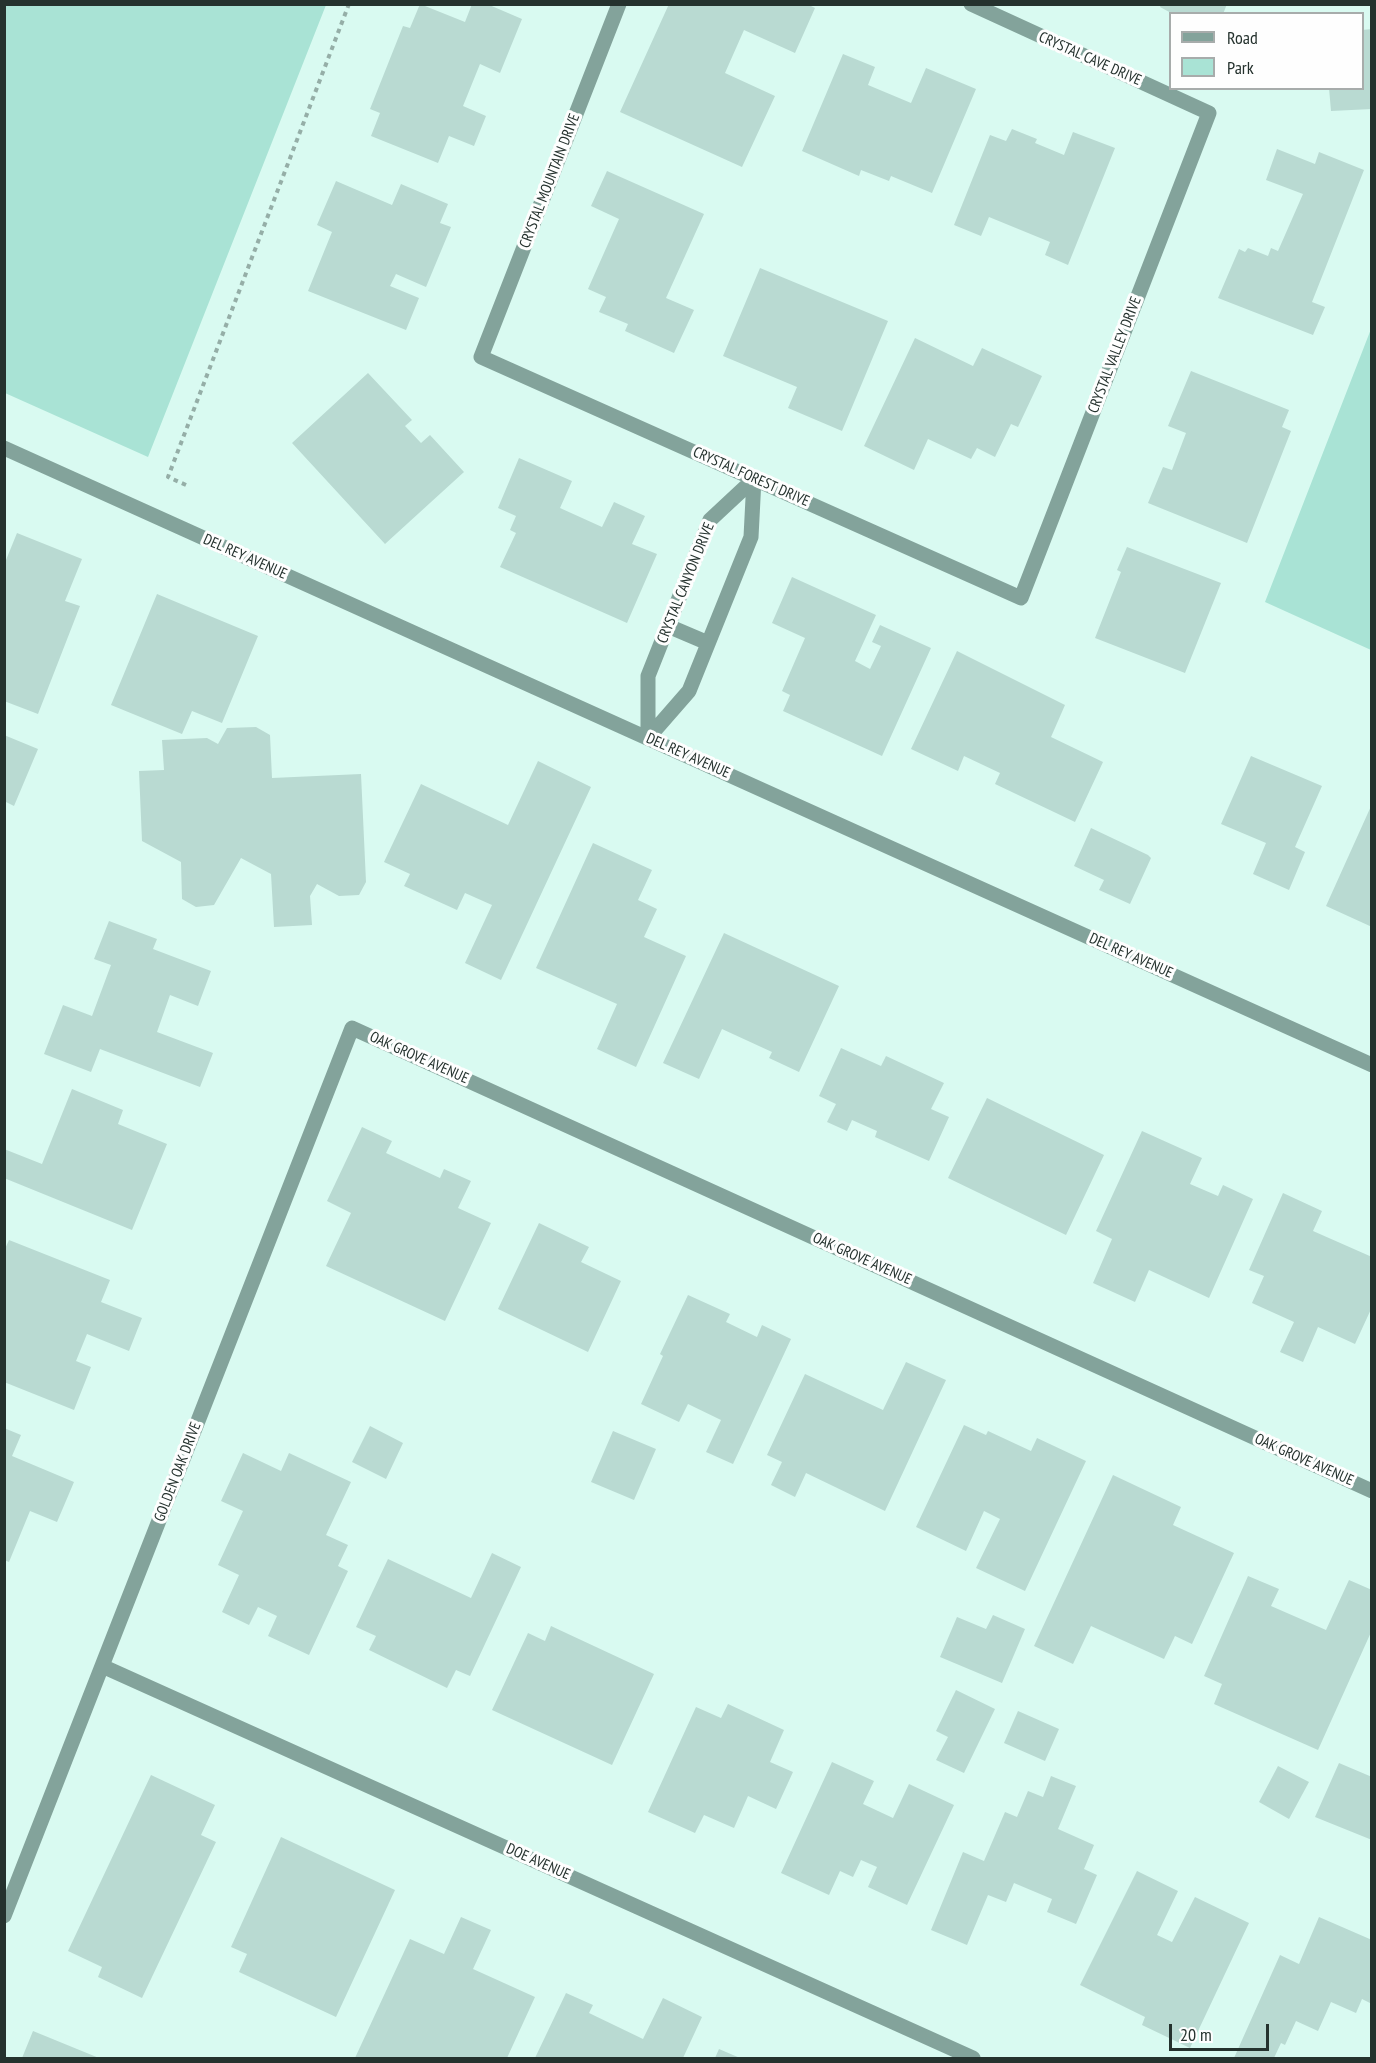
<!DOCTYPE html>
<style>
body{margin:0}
#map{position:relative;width:1376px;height:2063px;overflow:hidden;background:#d9faf1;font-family:"PT Sans Narrow",sans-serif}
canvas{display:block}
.frame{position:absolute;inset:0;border:6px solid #25322e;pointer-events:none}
.legend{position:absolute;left:1169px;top:12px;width:195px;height:78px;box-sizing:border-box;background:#fefefe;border:2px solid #a7acab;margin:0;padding:8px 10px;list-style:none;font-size:18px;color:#25322e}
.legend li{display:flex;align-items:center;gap:12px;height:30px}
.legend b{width:30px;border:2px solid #a7acab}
.scale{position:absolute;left:1169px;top:2024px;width:100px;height:27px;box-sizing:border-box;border:3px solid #25322e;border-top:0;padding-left:8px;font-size:18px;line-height:21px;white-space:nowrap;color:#25322e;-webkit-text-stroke:4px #fefefe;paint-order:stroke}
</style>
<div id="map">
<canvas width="1376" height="2063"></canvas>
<div class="frame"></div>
<ul class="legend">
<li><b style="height:8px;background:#83a39b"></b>Road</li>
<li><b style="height:16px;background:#a9e3d5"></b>Park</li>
</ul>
<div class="scale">20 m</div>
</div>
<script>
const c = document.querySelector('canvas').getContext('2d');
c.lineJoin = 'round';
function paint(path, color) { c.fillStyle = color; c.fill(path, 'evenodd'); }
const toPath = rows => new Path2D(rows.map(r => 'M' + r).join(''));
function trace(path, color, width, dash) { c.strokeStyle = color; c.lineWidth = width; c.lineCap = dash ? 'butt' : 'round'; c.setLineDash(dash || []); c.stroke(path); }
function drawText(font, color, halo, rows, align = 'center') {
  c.font = font + ' "PT Sans Narrow",sans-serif'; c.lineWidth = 6; c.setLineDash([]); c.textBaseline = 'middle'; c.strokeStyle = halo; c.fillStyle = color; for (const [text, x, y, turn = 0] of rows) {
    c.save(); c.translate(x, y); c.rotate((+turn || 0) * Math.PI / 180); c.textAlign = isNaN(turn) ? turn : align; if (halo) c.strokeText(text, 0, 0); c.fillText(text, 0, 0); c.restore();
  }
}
paint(toPath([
 [5,4,326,5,148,457,5,393],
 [1371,329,1371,650,1265,602]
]), '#a9e3d5');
paint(toPath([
 [420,4,465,22,472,4,487,4,522,19,500,73,480,64,463,106,486,116,474,146,449,136,438,163,371,136,380,113,370,109,403,26,410,28],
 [669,4,807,4,815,8,795,53,744,30,725,73,775,96,742,167,620,112],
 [1161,4,1227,4,1223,14,1173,14,1160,7],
 [1372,29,1372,109,1331,111,1329,88,1362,88,1362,30],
 [843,54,875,67,868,85,911,103,926,68,976,89,932,193,891,176,889,181,861,170,859,176,802,151],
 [1012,129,1037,139,1035,143,1064,155,1073,132,1115,148,1068,265,1045,255,1050,242,989,217,981,236,954,225,990,135,1006,141],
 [1277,149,1315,164,1319,152,1364,170,1312,302,1325,307,1313,335,1218,298,1239,249,1245,252,1248,248,1268,256,1271,248,1278,251,1303,194,1266,180],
 [607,171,704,214,666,298,694,310,674,353,625,331,628,324,599,312,606,297,588,289,619,219,591,206],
 [336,181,392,205,401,184,448,204,440,223,451,227,426,287,396,274,390,286,419,298,406,330,308,291,332,232,317,225],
 [760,268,888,321,842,431,788,408,797,387,723,356],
 [915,338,973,366,982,348,1042,376,1018,427,1011,424,995,457,977,448,971,459,928,439,914,470,864,446],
 [1191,371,1289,410,1282,427,1291,431,1247,543,1148,503,1163,467,1172,470,1186,433,1168,426],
 [368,373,412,420,405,426,421,443,430,435,464,472,385,544,292,443],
 [519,458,572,481,560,508,602,527,614,502,645,516,632,544,657,554,627,623,500,567,516,533,510,530,516,516,498,508],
 [17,533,82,559,65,601,80,606,38,714,4,701,4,565],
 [1127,547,1221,583,1185,673,1095,638,1121,572,1117,570],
 [792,577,876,615,855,661,870,669,881,646,872,642,880,625,931,648,882,756,783,711,790,695,782,691,805,638,772,623],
 [157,594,258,636,222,723,192,711,182,734,111,705],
 [957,651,1065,705,1051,737,1103,762,1075,822,995,784,1000,773,964,756,958,771,911,749],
 [256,727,270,735,272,778,361,774,366,882,359,895,339,896,317,884,310,896,312,925,274,927,271,874,241,858,214,905,196,907,182,899,181,862,142,841,139,771,164,770,162,740,207,738,218,744,227,728],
 [4,735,38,749,14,806,4,801],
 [1251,756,1322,786,1295,847,1305,852,1289,890,1253,874,1266,843,1221,824],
 [538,761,591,787,501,980,465,963,492,905,465,893,457,910,404,886,410,874,384,862,421,784,508,825],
 [1372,804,1372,927,1326,906],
 [1091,828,1148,855,1151,858,1130,904,1099,890,1104,880,1074,866],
 [593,843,652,870,638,900,657,909,644,937,686,956,636,1067,597,1049,617,1004,536,968],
 [109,921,157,939,153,949,211,971,198,1006,170,995,157,1032,213,1053,200,1087,100,1049,91,1072,44,1054,63,1005,92,1016,111,965,94,959],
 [724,933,839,986,799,1072,769,1058,772,1052,722,1029,699,1079,663,1063],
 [841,1048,881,1066,886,1056,944,1083,931,1109,949,1117,929,1161,875,1137,877,1131,852,1120,847,1131,827,1122,836,1104,819,1096],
 [72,1089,123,1110,118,1124,167,1144,132,1230,4,1178,4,1149,42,1164],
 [987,1098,1104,1155,1066,1235,948,1178],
 [362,1127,392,1141,386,1153,440,1178,444,1169,471,1181,458,1208,491,1223,445,1321,326,1266,351,1213,327,1201],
 [1142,1131,1202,1158,1190,1184,1218,1196,1223,1185,1253,1199,1209,1298,1149,1270,1135,1302,1093,1283,1112,1239,1096,1231],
 [1283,1193,1322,1211,1313,1231,1372,1257,1372,1307,1355,1344,1318,1327,1303,1362,1280,1352,1294,1322,1252,1303,1264,1276,1249,1270],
 [539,1223,589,1247,581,1262,621,1281,588,1352,498,1309],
 [9,1240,110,1280,101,1302,142,1318,129,1351,87,1334,76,1361,91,1367,74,1410,4,1382,4,1251],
 [688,1295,730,1314,726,1322,757,1337,762,1325,791,1339,733,1464,706,1452,721,1420,688,1404,679,1422,641,1404,663,1356,660,1354],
 [906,1362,946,1380,885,1511,806,1473,795,1497,771,1485,782,1462,767,1455,805,1374,883,1410],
 [964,1425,986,1435,988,1431,1031,1451,1037,1438,1086,1461,1025,1591,976,1568,1000,1519,984,1511,966,1551,916,1527],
 [370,1426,403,1443,386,1479,352,1462],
 [4,1428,21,1435,12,1456,74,1482,57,1522,30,1511,9,1562,4,1560],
 [613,1431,656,1449,634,1500,591,1482],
 [243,1453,281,1471,289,1453,351,1482,326,1535,348,1545,338,1566,348,1571,309,1655,268,1636,277,1616,258,1607,249,1625,222,1612,239,1575,218,1565,243,1511,221,1501],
 [1113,1475,1181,1507,1173,1525,1234,1553,1192,1644,1175,1636,1164,1659,1091,1626,1073,1664,1034,1646],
 [492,1553,521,1567,470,1676,456,1670,447,1688,369,1650,376,1636,356,1627,388,1559,471,1598],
 [1248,1576,1279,1589,1271,1606,1326,1630,1349,1580,1372,1590,1372,1630,1318,1750,1214,1704,1222,1684,1204,1676],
 [993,1615,1025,1629,1002,1683,940,1657,957,1617,986,1629],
 [551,1626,654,1674,612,1765,492,1710,528,1633,545,1641],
 [956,1690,995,1709,964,1773,936,1760,948,1737,936,1731],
 [728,1704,784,1730,770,1762,793,1772,776,1809,748,1796,734,1828,704,1815,695,1833,648,1812,696,1707,721,1718],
 [1018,1711,1059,1729,1045,1761,1004,1743],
 [832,1762,874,1781,863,1804,893,1818,909,1784,954,1805,907,1905,868,1887,877,1867,861,1860,853,1877,840,1871,829,1895,781,1873],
 [1339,1763,1372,1777,1372,1840,1315,1817],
 [1278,1766,1309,1782,1289,1819,1259,1802],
 [151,1775,215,1805,201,1835,216,1842,142,1998,98,1977,102,1967,68,1951],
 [1051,1776,1076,1786,1058,1829,1094,1845,1084,1869,1097,1875,1076,1924,1047,1912,1052,1899,1014,1883,1006,1902,988,1895,967,1945,931,1930,963,1852,984,1861,1005,1812,1017,1817,1028,1791,1043,1797],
 [281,1837,395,1890,336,2017,239,1972,247,1954,231,1947],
 [1137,1871,1178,1891,1157,1935,1172,1942,1195,1897,1249,1923,1190,2048,1142,2025,1145,2017,1080,1985],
 [461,1917,491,1930,473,1969,535,1997,507,2058,355,2058,410,1939,444,1954],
 [1319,1917,1372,1940,1372,2004,1362,1999,1356,2013,1331,2002,1318,2031,1296,2021,1285,2045,1281,2043,1274,2058,1234,2058,1280,1955,1299,1964],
 [566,1993,593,2005,589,2013,643,2039,663,1998,702,2017,683,2058,535,2058],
 [33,2031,99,2058,22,2058],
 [719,2049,740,2058,715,2058]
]), '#b9dad2');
trace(toPath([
 [186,485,168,477,349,4]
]), '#95aea7', 4, [4.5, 4.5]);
trace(toPath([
 [619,4,481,357,1021,598,1209,113,971,4],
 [4,448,1372,1065],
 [668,626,708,643],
 [648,738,648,676,710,520,754,479],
 [648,738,689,691,751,537,754,479],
 [102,1666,973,2058],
 [4,1916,352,1028,1372,1491]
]), '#83a39b', 15);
drawText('15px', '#25322e', '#fefefe', [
 ["CRYSTAL CAVE DRIVE",1090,59,24],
 ["CRYSTAL MOUNTAIN DRIVE",550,181,-69],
 ["CRYSTAL VALLEY DRIVE",1115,355,-69],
 ["CRYSTAL FOREST DRIVE",751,477,24],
 ["DEL REY AVENUE",245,557,24],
 ["CRYSTAL CANYON DRIVE",686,583,-68],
 ["DEL REY AVENUE",688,756,24],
 ["DEL REY AVENUE",1131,956,24],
 ["OAK GROVE AVENUE",419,1058,24],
 ["OAK GROVE AVENUE",862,1259,24],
 ["OAK GROVE AVENUE",1304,1460,24],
 ["GOLDEN OAK DRIVE",178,1472,-69],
 ["DOE AVENUE",538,1862,24]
]);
</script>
